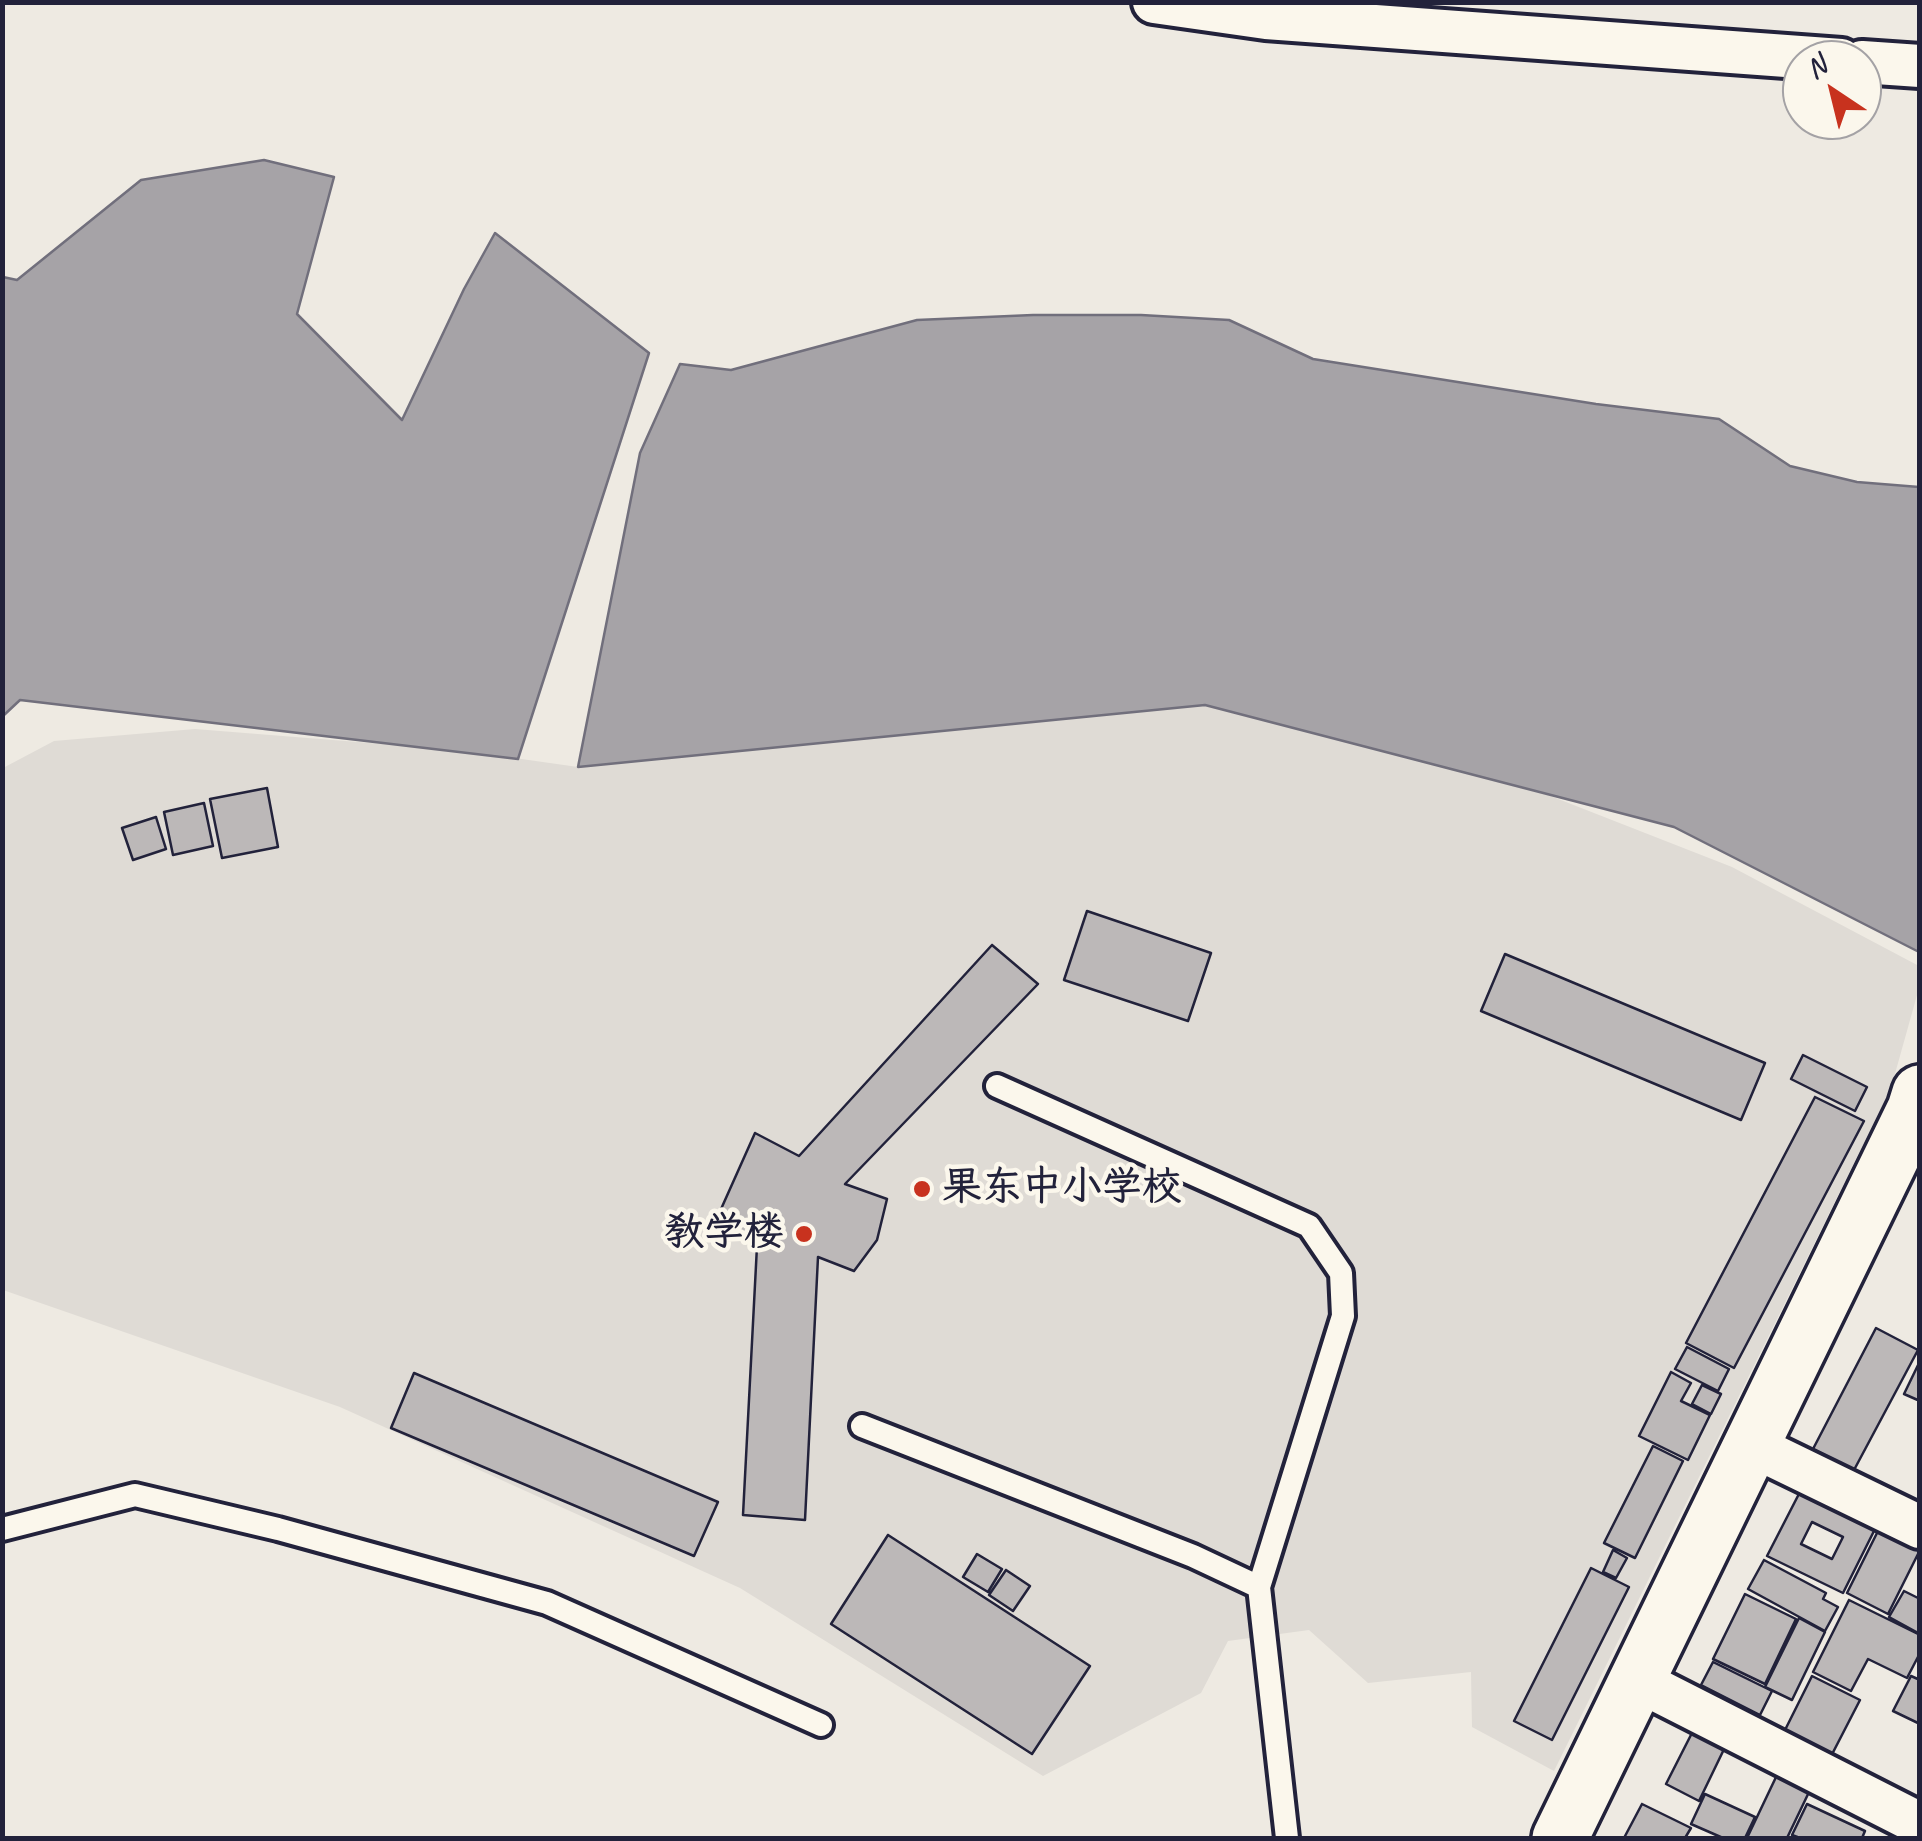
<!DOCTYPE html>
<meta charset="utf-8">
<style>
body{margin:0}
#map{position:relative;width:1922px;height:1841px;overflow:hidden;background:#eeeae2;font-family:Caveat,sans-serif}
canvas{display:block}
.frame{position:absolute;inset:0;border:5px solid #22223b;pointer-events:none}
.north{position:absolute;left:1782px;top:40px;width:100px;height:100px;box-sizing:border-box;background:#fbf7ec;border:2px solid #a4a2a5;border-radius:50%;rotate:325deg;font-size:28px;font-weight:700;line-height:40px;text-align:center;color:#22223b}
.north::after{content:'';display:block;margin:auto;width:35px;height:45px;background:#c8321e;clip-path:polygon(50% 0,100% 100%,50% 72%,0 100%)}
</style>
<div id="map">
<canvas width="1922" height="1841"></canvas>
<div class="frame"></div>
<div class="north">N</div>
</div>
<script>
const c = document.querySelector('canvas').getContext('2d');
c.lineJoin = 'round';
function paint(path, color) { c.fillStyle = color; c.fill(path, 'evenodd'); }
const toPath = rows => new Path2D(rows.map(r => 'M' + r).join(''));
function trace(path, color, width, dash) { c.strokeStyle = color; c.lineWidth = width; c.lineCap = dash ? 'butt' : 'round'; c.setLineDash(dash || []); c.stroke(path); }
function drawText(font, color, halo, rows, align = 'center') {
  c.font = font + ' Caveat,"LXGW WenKai TC",sans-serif'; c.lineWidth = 9; c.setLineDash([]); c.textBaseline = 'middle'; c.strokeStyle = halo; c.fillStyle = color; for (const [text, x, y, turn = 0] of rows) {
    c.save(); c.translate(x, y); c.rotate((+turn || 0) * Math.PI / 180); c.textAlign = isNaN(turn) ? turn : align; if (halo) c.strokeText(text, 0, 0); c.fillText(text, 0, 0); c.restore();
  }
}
paint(toPath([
 [1205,705,1548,795,1732,867,1919,966,1919,988,1891,1088,1554,1771,1472,1727,1471,1672,1368,1683,1309,1630,1228,1641,1201,1693,1043,1776,740,1588,340,1407,3,1290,3,768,54,741,195,729,458,750,578,767]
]), '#dfdbd5');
const water = toPath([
 [264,160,334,177,297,314,402,420,464,289,495,233,649,353,518,759,20,700,3,716,3,277,17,280,141,180,264,160],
 [1033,315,1141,315,1229,320,1313,359,1596,404,1719,419,1790,466,1857,482,1919,487,1919,952,1674,827,1205,705,578,767,640,453,680,364,731,370,917,320,1033,315]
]);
paint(water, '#a6a3a7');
trace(water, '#716f7c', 2.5);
const building = toPath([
 [267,788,278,847,222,858,210,799,267,788],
 [204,803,213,846,173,855,164,812,204,803],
 [156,817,166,849,133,860,122,828,156,817],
 [1087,911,1211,953,1188,1021,1064,980,1087,911],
 [992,945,1038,984,845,1184,887,1199,877,1240,854,1271,818,1257,805,1520,743,1515,757,1246,713,1227,755,1133,799,1156,992,945],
 [1505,954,1765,1063,1741,1120,1481,1011,1505,954],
 [1803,1055,1867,1087,1855,1111,1791,1079,1803,1055],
 [1815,1097,1864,1121,1734,1368,1686,1343,1815,1097],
 [1876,1328,1918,1350,1854,1470,1813,1449,1876,1328],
 [1687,1347,1729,1369,1718,1391,1675,1369,1687,1347],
 [1920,1361,1920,1401,1904,1394,1920,1361],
 [1671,1372,1691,1383,1681,1401,1710,1415,1688,1460,1639,1436,1671,1372],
 [414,1373,718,1502,694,1556,391,1428,414,1373],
 [1702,1385,1721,1394,1711,1414,1692,1404,1702,1385],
 [1653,1446,1683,1461,1635,1558,1604,1543,1653,1446],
 [1802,1488,1877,1525,1843,1593,1767,1556,1802,1488],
 [1812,1522,1843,1537,1832,1559,1801,1544,1812,1522],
 [1879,1529,1920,1550,1888,1614,1847,1593,1879,1529],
 [888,1535,1090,1666,1032,1754,831,1624,888,1535],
 [1613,1550,1627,1558,1616,1578,1603,1572,1613,1550],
 [977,1554,1002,1569,988,1592,963,1577,977,1554],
 [1764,1560,1826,1593,1823,1599,1838,1607,1825,1631,1748,1589,1764,1560],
 [1591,1568,1629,1587,1552,1740,1514,1721,1591,1568],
 [1006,1570,1030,1586,1013,1611,989,1595,1006,1570],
 [1904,1591,1920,1599,1920,1634,1889,1617,1904,1591],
 [1745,1594,1796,1619,1765,1684,1713,1659,1745,1594],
 [1849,1600,1920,1635,1920,1653,1907,1678,1868,1659,1851,1691,1813,1672,1849,1600],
 [1799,1618,1825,1632,1792,1700,1765,1687,1799,1618],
 [1713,1662,1772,1691,1760,1715,1701,1685,1713,1662],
 [1812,1676,1860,1700,1827,1764,1780,1740,1812,1676],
 [1911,1676,1920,1680,1920,1724,1893,1711,1911,1676],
 [1695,1727,1727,1743,1699,1801,1666,1784,1695,1727],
 [1777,1775,1810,1790,1787,1838,1747,1838,1777,1775],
 [1705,1794,1755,1817,1745,1838,1723,1838,1691,1824,1705,1794],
 [1642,1804,1691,1828,1685,1838,1624,1838,1642,1804],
 [1807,1804,1865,1831,1862,1838,1800,1838,1792,1835,1807,1804]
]);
paint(building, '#bcb8b8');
trace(building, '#22223b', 2.5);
const service = toPath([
 [997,1086,1309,1226,1341,1273,1343,1316,1259,1587],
 [862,1426,1193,1556,1259,1587,1287,1838],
 [2,1529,135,1495,278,1529,547,1603,821,1725]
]);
const minor = toPath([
 [1154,2,1266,18,1841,60],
 [1862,62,1920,66],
 [1751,1445,1920,1527],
 [1637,1680,1920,1824]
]);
const tertiary = toPath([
 [1560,1838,1915,1109,1920,1093]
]);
trace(service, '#22223b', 30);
trace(minor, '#22223b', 50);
trace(tertiary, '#22223b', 62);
trace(service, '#fbf7ec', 22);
trace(minor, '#fbf7ec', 42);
trace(tertiary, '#fbf7ec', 55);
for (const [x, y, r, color] of [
 [922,1189,10,"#c8321e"],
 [804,1234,10,"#c8321e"]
]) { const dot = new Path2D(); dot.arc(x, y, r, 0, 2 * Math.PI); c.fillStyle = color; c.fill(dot); trace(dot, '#fbf7ec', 4); }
drawText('bold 40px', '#22223b', '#fbf7ec', [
 ["果东中小学校",942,1189],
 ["教学楼",784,1234,"right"]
], 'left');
</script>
